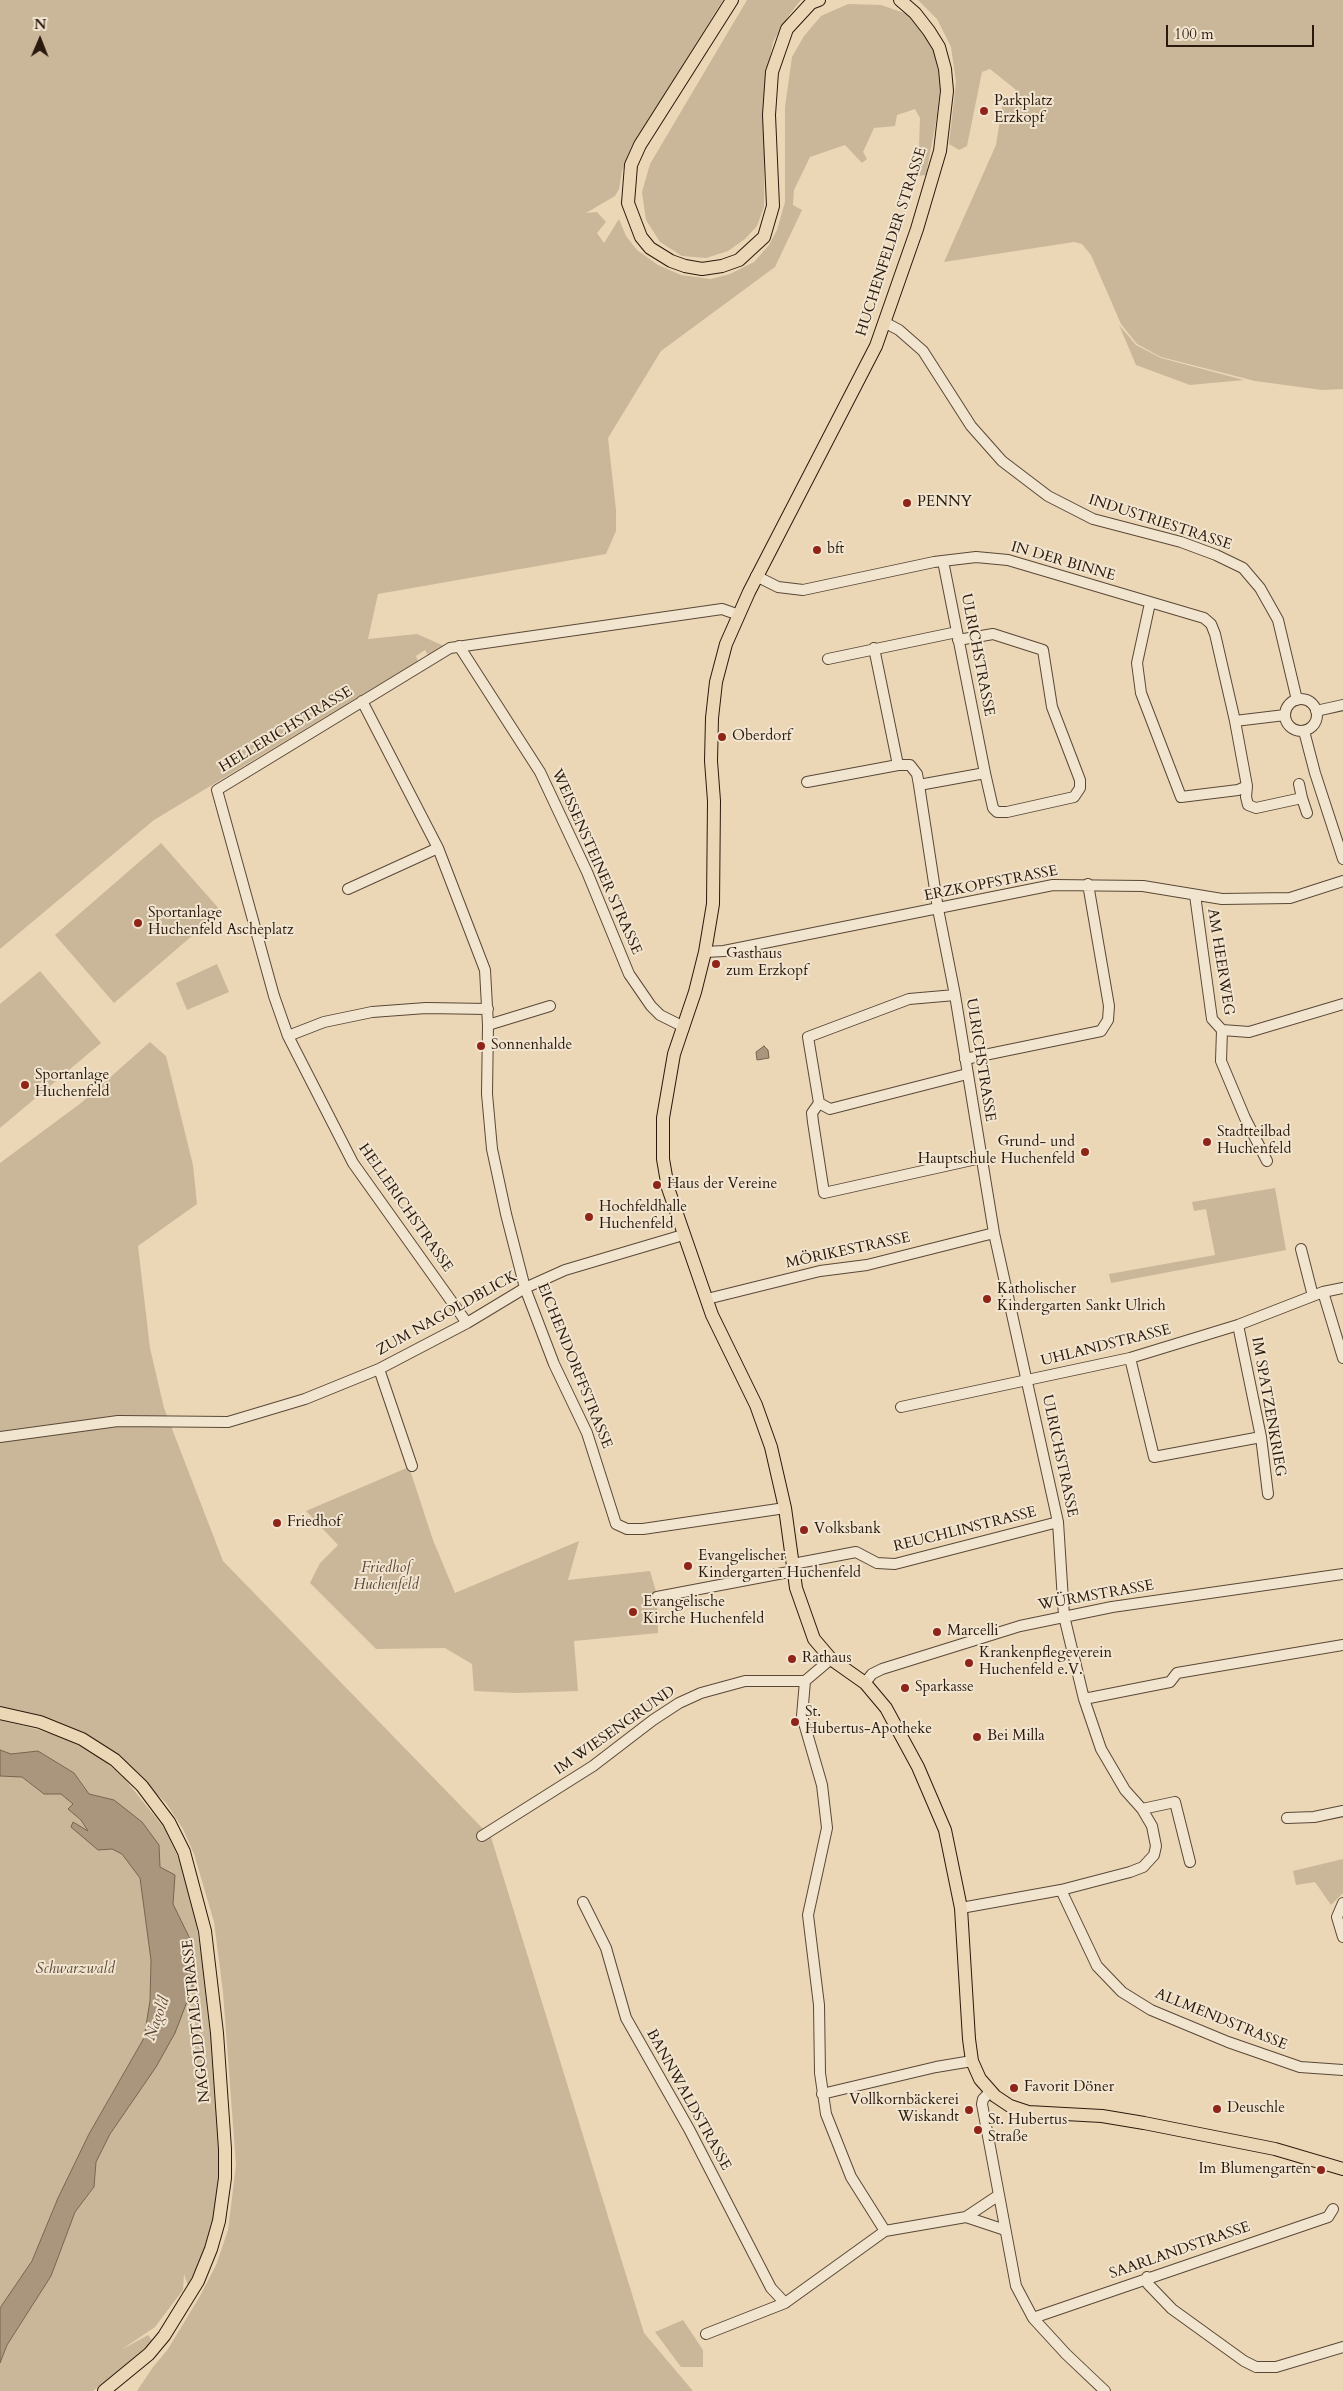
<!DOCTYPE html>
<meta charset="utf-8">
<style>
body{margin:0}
#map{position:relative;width:1343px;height:2391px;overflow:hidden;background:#ebd7b6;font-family:Cardo,serif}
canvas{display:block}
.north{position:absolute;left:15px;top:15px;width:50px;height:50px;-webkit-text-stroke:4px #f2e5d0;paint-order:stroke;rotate:1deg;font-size:14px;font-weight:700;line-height:20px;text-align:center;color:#2a190d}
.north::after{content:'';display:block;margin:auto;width:18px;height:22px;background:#2a190d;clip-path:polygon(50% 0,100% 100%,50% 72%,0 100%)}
.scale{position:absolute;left:1166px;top:25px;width:148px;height:22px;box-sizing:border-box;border:2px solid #2a190d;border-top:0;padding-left:6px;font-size:15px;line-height:18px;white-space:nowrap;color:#2a190d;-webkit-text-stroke:4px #f2e5d0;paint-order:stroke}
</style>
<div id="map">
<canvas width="1343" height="2391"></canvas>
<div class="north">N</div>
<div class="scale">100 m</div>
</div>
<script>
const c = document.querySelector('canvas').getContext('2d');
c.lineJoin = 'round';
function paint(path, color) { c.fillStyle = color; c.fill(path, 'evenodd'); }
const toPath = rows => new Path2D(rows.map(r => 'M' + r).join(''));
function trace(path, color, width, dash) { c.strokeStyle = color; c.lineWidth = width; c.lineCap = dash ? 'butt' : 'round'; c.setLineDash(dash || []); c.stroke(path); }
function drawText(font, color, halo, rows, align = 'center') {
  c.font = font + ' Cardo,serif'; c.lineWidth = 4; c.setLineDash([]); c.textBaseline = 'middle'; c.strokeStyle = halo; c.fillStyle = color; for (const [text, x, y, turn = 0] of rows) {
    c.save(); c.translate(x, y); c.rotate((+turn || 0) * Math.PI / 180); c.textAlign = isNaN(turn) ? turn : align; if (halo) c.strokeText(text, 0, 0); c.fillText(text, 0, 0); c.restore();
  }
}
paint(toPath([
 [0,0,723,0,631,148,622,171,619,189,615,196,586,213,597,212,606,222,597,233,604,243,619,219,626,236,637,250,658,265,681,275,711,279,730,274,754,262,769,245,777,230,785,202,785,107,792,57,804,36,821,16,848,4,881,5,907,14,920,25,932,44,938,70,940,90,937,116,926,175,918,176,920,118,915,109,897,115,895,126,874,128,863,152,867,159,862,163,845,145,810,157,794,190,793,205,802,210,775,267,661,351,608,438,616,510,616,531,606,554,378,594,368,639,417,634,444,646,428,655,425,650,416,656,418,661,154,820,0,949],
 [747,0,801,0,789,15,773,42,765,82,764,207,757,226,745,239,728,251,706,258,682,256,660,242,646,220,642,192,650,164],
 [918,0,1343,0,1343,389,1322,390,1255,381,1161,357,1137,344,1121,324,1091,255,1082,244,1074,242,944,262,996,145,1003,101,1019,97,1015,89,990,69,982,72,967,146,959,150,949,144,956,82,951,47,937,19],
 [1119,325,1136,345,1161,358,1244,380,1190,385,1136,365],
 [161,843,221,911,114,1003,55,935],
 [217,964,229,992,187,1010,176,983],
 [40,971,101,1043,0,1128,0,1004],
 [150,1042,166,1056,193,1165,197,1204,138,1246,150,1348,164,1408,223,1561,491,1837,644,2333,693,2391,137,2391,153,2367,168,2349,200,2296,216,2265,228,2230,236,2165,223,1992,214,1922,194,1854,183,1829,166,1803,108,1748,91,1737,51,1721,11,1709,0,1708,0,1163,81,1103],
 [1275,1188,1286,1250,1111,1283,1109,1274,1215,1255,1206,1209,1194,1211,1192,1202],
 [409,1467,433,1540,455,1593,579,1541,568,1580,650,1571,657,1595,658,1633,574,1641,578,1691,517,1693,474,1691,472,1664,445,1648,376,1649,310,1583,320,1563,338,1545,306,1511],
 [0,1720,36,1729,69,1740,104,1760,124,1778,165,1829,182,1865,194,1909,211,2018,221,2163,214,2215,207,2242,188,2286,184,2274,183,2290,155,2327,121,2350,148,2335,153,2341,135,2358,93,2391,0,2391,0,2363,7,2345,51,2276,75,2212,94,2188,96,2162,110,2134,156,2067,191,1941,173,1904,174,1875,160,1867,159,1845,114,1800,89,1794,74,1773,38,1751,11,1754,0,1750],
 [0,1776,22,1777,44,1794,61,1794,73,1804,69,1809,81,1820,98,1850,112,1849,123,1854,140,1878,151,1960,150,2001,144,2038,89,2134,58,2198,32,2261,0,2308],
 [1343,1859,1343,1893,1331,1905,1315,1882,1296,1885,1293,1871],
 [683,2320,703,2350,703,2367,681,2367,655,2332]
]), '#cab799');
const water = toPath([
 [764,1046,768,1050,769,1058,757,1060,756,1052,764,1046],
 [0,1750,11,1754,38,1751,74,1773,89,1794,114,1800,142,1822,159,1845,160,1867,175,1875,173,1904,191,1941,193,1986,175,2033,156,2067,110,2134,96,2162,94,2187,75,2212,51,2276,7,2345,0,2363,0,2308,32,2261,58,2198,89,2134,144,2038,150,2001,151,1960,140,1878,122,1854,112,1849,98,1850,71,1827,73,1822,88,1831,81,1820,68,1809,73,1804,61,1794,44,1794,22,1777,0,1776,0,1750]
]);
paint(water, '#a9967d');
trace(water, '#766450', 1);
const minor = toPath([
 [884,322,899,330,923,351,971,426,1002,461,1048,496,1093,519,1181,542,1216,555,1243,568,1260,588,1278,620,1297,700],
 [943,561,985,773,919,785,938,909,955,995,994,1233,1058,1522,1064,1616,1084,1699,1101,1749,1125,1790,1142,1809,1152,1826,1156,1846,1154,1855,1143,1867,1130,1872,1061,1890,961,1908],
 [756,576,778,587,803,590,934,562,976,557,1008,560,1204,618,1211,624,1215,634,1235,721,1285,715],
 [1150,603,1137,663,1141,693,1181,797,1238,790,1247,786],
 [958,640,993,634,1043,650,1052,707,1080,780,1080,788,1074,797,1007,812,997,812,993,808,985,773],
 [459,646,540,772,587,872,629,974,651,1006,660,1015,684,1027],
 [828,659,957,632],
 '1285 715a16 16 0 1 1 32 0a16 16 0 1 1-32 0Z',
 [362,701,438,848,485,970,488,1025,487,1094,492,1149,506,1214,525,1288,554,1364,587,1433,616,1524,627,1529,643,1529,785,1508],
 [1316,711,1343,705],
 [1235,721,1247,786,1246,797,1248,805,1256,808,1302,798,1307,813],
 [1304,731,1315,773,1343,859],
 [898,765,910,765,917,774,919,785],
 [807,782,898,765,874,648],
 [1299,784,1302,798],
 [348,889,438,848],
 [1195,895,1212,1019,1222,1030,1249,1032,1343,1004],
 [705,952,724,951,1053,885,1143,886,1222,899,1290,898,1343,881],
 [955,995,909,999,808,1037,819,1103,812,1113,813,1122,824,1193,981,1158],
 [488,1025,550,1006],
 [1222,1030,1221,1061,1245,1118,1267,1161],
 [288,1036,324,1022,372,1012,426,1008,488,1009],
 [965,1059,1101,1031,1108,1020,1109,1006,1088,884],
 [819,1103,830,1109,967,1074],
 [1301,1249,1313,1296],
 [1323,1292,1343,1358],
 [707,1299,820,1271,867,1265,994,1233],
 [467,1323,353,1163,288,1036,274,996,217,790,450,648,722,609,739,615],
 [1238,1325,1261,1437,1268,1494],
 [1130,1358,1154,1457,1261,1437],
 [901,1407,1130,1358,1238,1325,1323,1292,1343,1288],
 [0,1437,118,1421,228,1422,305,1399,379,1369],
 [412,1466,379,1369,467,1323,525,1288,565,1270,683,1235],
 [793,1564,856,1552,877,1563,895,1564,1058,1522],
 [657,1597,794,1571],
 [831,1659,805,1681,802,1716,822,1785,827,1828,808,1915,819,2005,820,2073,826,2114,851,2177,885,2231,966,2217,999,2195],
 [865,1683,872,1674,882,1669,1020,1626,1112,1607,1343,1574],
 [1084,1699,1170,1682,1177,1673,1343,1645],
 [1142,1809,1175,1802,1190,1862],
 [1287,1818,1314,1817,1343,1811],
 [482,1836,593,1766,653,1720,679,1703,701,1693,745,1681,805,1681],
 [1061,1890,1097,1966,1122,1992,1151,2010,1228,2042,1300,2067,1343,2070],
 [583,1902,606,1948,626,2018,689,2129,771,2288,785,2303,885,2231],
 [1343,1903,1337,1917,1343,1937],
 [990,2092,983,2099,982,2104,1016,2286,1033,2318,1066,2354,1105,2391],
 [822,2094,936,2067,972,2061],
 [966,2217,1005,2230],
 [1147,2277,1148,2284,1172,2309,1244,2361,1256,2367,1276,2367,1343,2347],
 [1033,2318,1328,2217,1333,2209],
 [706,2334,785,2303]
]);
const major = toPath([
 [732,0,640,145,631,165,628,203,641,237,650,248,671,261,685,266,702,269,722,266,739,260,764,237,773,206,769,115,772,72,787,29,811,3,819,0],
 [900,0,915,13,929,31,939,47,945,69,947,91,940,151,917,229,876,346,749,592,726,644,716,682,712,718,711,761,714,801,713,904,705,952,695,992,674,1054,663,1118,663,1159,668,1188,712,1315,756,1405,771,1447,785,1508,796,1588,814,1639,831,1659,865,1683,886,1708,918,1767,945,1830,961,1908,969,2039,972,2061,980,2079,995,2096,1010,2106,1028,2112,1102,2116,1144,2123,1275,2149,1343,2169],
 [0,1713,40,1722,82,1739,115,1760,142,1786,169,1822,184,1852,205,1931,217,2033,225,2149,225,2178,219,2221,211,2249,198,2281,164,2336,149,2354,104,2391]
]);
trace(minor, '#5a4837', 12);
trace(major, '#2a190d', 14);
trace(minor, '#f2e5d0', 10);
trace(major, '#ebd7b6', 12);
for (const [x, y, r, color] of [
 [984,111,5,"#8f2418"],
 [907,503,5,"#8f2418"],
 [817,550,5,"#8f2418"],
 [722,737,5,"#8f2418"],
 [138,923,5,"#8f2418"],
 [716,964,5,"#8f2418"],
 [481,1046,5,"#8f2418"],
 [25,1085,5,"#8f2418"],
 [1207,1142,5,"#8f2418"],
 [1085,1152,5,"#8f2418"],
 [657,1185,5,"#8f2418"],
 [589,1217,5,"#8f2418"],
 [987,1299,5,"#8f2418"],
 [277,1523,5,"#8f2418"],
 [804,1530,5,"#8f2418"],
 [688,1566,5,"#8f2418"],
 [633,1612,5,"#8f2418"],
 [937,1632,5,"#8f2418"],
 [792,1659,5,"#8f2418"],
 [969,1663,5,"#8f2418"],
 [905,1688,5,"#8f2418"],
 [795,1722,5,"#8f2418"],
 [977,1737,5,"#8f2418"],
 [1014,2088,5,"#8f2418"],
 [1217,2109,5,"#8f2418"],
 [969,2110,5,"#8f2418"],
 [978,2130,5,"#8f2418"],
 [1321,2170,5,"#8f2418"]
]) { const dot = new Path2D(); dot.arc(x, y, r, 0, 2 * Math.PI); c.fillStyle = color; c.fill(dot); trace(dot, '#f2e5d0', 2); }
drawText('15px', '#2a190d', '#f2e5d0', [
 ["Parkplatz",994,102],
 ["Erzkopf",994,119],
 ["PENNY",917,503],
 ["bft",827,550],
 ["Oberdorf",732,737],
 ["Sportanlage",148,914],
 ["Huchenfeld Ascheplatz",148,931],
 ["Gasthaus",726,955],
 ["zum Erzkopf",726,972],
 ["Sonnenhalde",491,1046],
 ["Sportanlage",35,1076],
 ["Huchenfeld",35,1093],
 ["Stadtteilbad",1217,1133],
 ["Huchenfeld",1217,1150],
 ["Grund- und",1075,1143,"right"],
 ["Hauptschule Huchenfeld",1075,1160,"right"],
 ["Haus der Vereine",667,1185],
 ["Hochfeldhalle",599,1208],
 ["Huchenfeld",599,1225],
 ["Katholischer",997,1290],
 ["Kindergarten Sankt Ulrich",997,1307],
 ["Friedhof",287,1523],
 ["Volksbank",814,1530],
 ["Evangelischer",698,1557],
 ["Kindergarten Huchenfeld",698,1574],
 ["Evangelische",643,1603],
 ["Kirche Huchenfeld",643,1620],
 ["Marcelli",947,1632],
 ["Krankenpflegeverein",979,1654],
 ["Huchenfeld e.V.",979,1671],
 ["Rathaus",802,1659],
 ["Sparkasse",915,1688],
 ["St.",805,1713],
 ["Hubertus-Apotheke",805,1730],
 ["Bei Milla",987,1737],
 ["Favorit Döner",1024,2088],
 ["Vollkornbäckerei",959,2101,"right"],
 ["Wiskandt",959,2118,"right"],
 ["Deuschle",1227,2109],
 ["St. Hubertus",988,2121],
 ["Straße",988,2138],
 ["Im Blumengarten",1311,2170,"right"]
], 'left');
drawText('15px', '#2a190d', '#f2e5d0', [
 ["HUCHENFELDER STRASSE",892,242,-72],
 ["INDUSTRIESTRASSE",1160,523,18],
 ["IN DER BINNE",1063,562,16],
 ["ULRICHSTRASSE",977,655,79],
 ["HELLERICHSTRASSE",286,730,-31],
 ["WEISSENSTEINER STRASSE",596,862,66],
 ["ERZKOPFSTRASSE",991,884,-11],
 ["AM HEERWEG",1220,962,81],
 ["ULRICHSTRASSE",980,1060,81],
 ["HELLERICHSTRASSE",405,1208,55],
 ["MÖRIKESTRASSE",848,1251,-12],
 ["ZUM NAGOLDBLICK",447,1314,-29],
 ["UHLANDSTRASSE",1106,1346,-14],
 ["EICHENDORFFSTRASSE",574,1366,68],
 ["IM SPATZENKRIEG",1268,1407,80],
 ["ULRICHSTRASSE",1059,1456,78],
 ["REUCHLINSTRASSE",965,1530,-14],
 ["WÜRMSTRASSE",1096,1596,-10],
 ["IM WIESENGRUND",615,1731,-35],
 ["ALLMENDSTRASSE",1221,2020,22],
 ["NAGOLDTALSTRASSE",197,2021,-96],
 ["BANNWALDSTRASSE",688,2100,61],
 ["SAARLANDSTRASSE",1180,2251,-19]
]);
drawText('italic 15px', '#5a4837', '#f2e5d0', [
 ["Friedhof",386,1569],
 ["Huchenfeld",386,1586],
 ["Schwarzwald",75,1970]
]);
drawText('italic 16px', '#5d4b3a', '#f2e5d0', [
 ["Nagold",158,2019,-70]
]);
</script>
